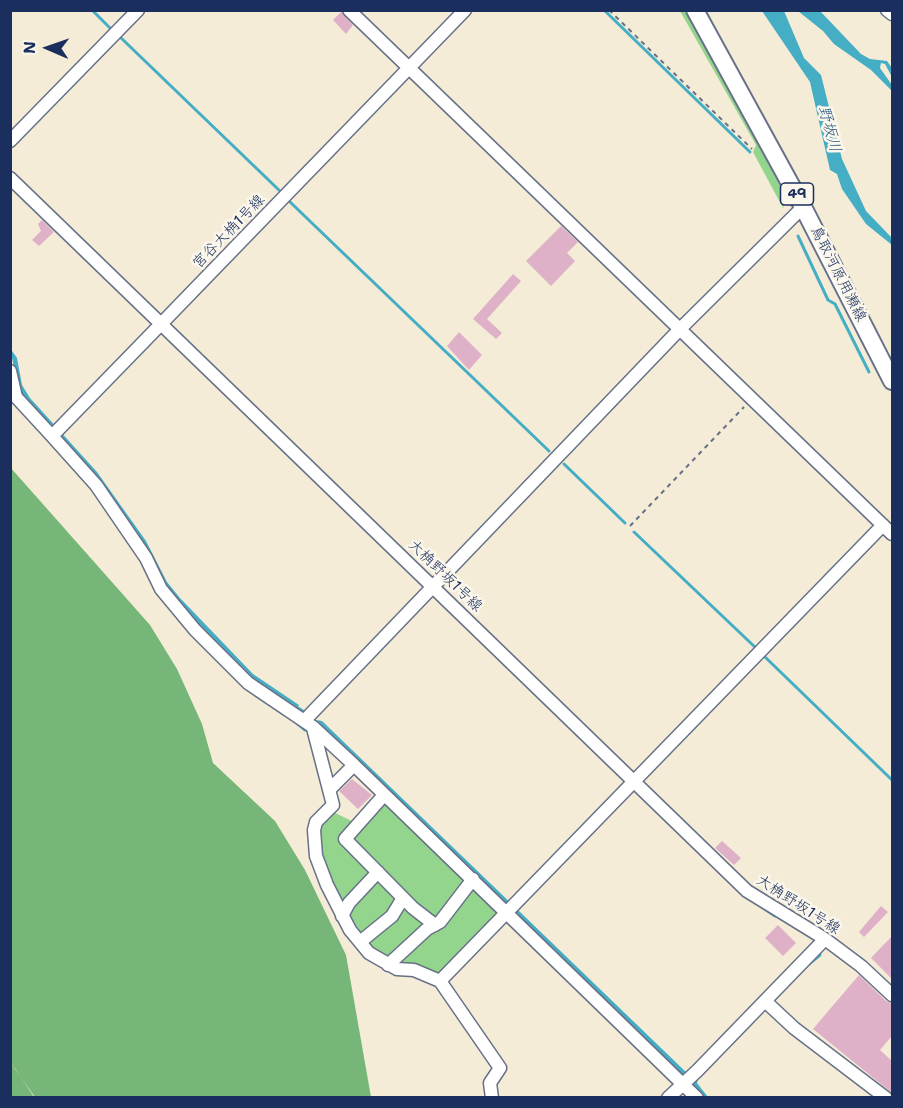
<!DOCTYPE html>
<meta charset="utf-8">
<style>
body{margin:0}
#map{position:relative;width:903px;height:1108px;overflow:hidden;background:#f4ecd6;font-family:"Shantell Sans",sans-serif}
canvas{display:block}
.frame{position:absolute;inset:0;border:12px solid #1b2f5e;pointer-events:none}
.north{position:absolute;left:18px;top:18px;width:60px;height:60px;-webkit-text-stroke:4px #fbf7ec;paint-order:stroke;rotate:272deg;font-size:16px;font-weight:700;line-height:24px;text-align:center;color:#1b2f5e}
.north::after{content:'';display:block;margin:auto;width:21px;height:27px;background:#1b2f5e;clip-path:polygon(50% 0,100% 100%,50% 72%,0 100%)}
</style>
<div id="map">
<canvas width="903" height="1108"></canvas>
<div class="frame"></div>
<div class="north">N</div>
</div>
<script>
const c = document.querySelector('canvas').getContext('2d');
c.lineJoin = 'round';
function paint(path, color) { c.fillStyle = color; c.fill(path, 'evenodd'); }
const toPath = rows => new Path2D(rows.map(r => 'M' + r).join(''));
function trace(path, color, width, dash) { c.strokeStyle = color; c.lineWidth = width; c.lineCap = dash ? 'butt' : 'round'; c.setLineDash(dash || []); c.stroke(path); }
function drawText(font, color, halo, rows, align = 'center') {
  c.font = font + ' "Shantell Sans","Klee One",sans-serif'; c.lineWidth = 5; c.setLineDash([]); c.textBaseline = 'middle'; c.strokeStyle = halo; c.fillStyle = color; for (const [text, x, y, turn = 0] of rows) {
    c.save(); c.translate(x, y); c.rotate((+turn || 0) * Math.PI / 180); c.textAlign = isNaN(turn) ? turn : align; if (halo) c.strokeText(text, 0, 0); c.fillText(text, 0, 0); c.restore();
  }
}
paint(toPath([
 [680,11,685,11,760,146,786,197,783,208,753,152,756,145],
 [386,800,465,879,434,919,417,907,352,840],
 [333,812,354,822,343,834,374,872,342,907,332,889,316,839,324,818],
 [377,877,398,902,360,939,347,918,349,912],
 [473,888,501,910,440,976,394,964],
 [403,904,425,924,388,961,364,943]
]), '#93d58c');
paint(toPath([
 [10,467,150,625,177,669,202,724,213,763,275,821,305,870,346,955,371,1097,35,1097,11,1063],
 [11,1064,15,1068,34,1097,11,1097]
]), '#76b678');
paint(toPath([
 [762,11,784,11,804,58,821,75,842,159,866,211,892,238,892,245,866,224,842,189,837,174,830,170,810,82],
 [798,11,820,11,861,54,870,59,887,61,892,68,892,77,885,64,881,63,880,68,892,85,892,91,871,70,834,44,823,31],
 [10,348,17,358,22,385,30,398,97,472,146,541,167,582,180,598,253,674,299,705,297,708,262,687,177,602,27,401,18,387],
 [317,720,322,721,688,1074,766,1006,768,1007,698,1079,697,1083,708,1097,704,1097,562,957,320,726]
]), '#45adc4');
trace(toPath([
 [92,10,112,30],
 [604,10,750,152],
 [119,36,281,192],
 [289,201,549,451],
 [798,236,828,300,835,304,869,372],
 [564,464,625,523],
 [634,532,757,649],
 [764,656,892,780],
 [255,695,282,713],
 [295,706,307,714],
 [297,723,305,730],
 [762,907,775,916],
 [809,964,820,955]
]), '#45adc4', 3);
paint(toPath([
 [341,12,353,25,346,34,333,20],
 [42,220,54,232,39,246,32,240,41,231,38,224],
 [561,226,578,242,567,253,575,261,551,286,526,261],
 [513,274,521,281,487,319,502,333,496,339,473,319],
 [459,332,482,355,469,370,447,346],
 [352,779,372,795,358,809,339,791],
 [722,841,741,858,734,865,715,848],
 [881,906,888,912,864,937,859,932],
 [778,925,796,943,783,956,765,938],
 [892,936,892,979,871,958],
 [859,975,886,1001,892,1003,892,1036,880,1050,892,1061,892,1093,813,1029]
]), '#deb1c8');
const minor = toPath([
 [349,10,892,534],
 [887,10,892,14],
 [10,141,138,10],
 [10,178,161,324,465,10],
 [10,371,16,397,52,436,161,324,747,891,825,939,861,966,892,995],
 [52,436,96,485,146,558,161,589,195,630,248,683,313,727,354,765,697,1098],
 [304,721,679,330,803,207],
 [313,728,333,805,316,822,314,830,316,856,327,885,350,930,369,953,397,969,414,970,440,981,500,1068,490,1083,492,1098],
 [330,789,354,765],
 [384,795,345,839,413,908,435,925],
 [342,916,349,903,378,872],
 [360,942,392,916,403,898],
 [388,965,427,929,440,922,473,879],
 [440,981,883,525],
 [765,1001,794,1028,886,1098],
 [668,1098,697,1071,825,939]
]);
const major = toPath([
 [695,10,803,207,892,381]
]);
trace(minor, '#677188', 15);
trace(major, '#677188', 20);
trace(toPath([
 [609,10,752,149],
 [630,526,744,407]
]), '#677188', 2, [4.5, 4.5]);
trace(minor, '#fff', 12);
trace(major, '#fff', 16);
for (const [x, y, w] of [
 [797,194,33]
]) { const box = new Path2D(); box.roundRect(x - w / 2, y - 11, w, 22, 4.5); c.fillStyle = '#fbf7ec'; c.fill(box); trace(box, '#1b2f5e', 1.5); }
drawText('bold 14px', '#1b2f5e', null, [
 ["49",797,194]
]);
drawText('15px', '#1b2f5e', '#fbf7ec', [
 ["宮谷大桷1号線",229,232,-46],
 ["鳥取河原用瀬線",838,274,63],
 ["大桷野坂1号線",445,576,44],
 ["大桷野坂1号線",798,905,33]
]);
drawText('italic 16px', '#2a5b82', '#fbf7ec', [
 ["野坂川",829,129,75]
]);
</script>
